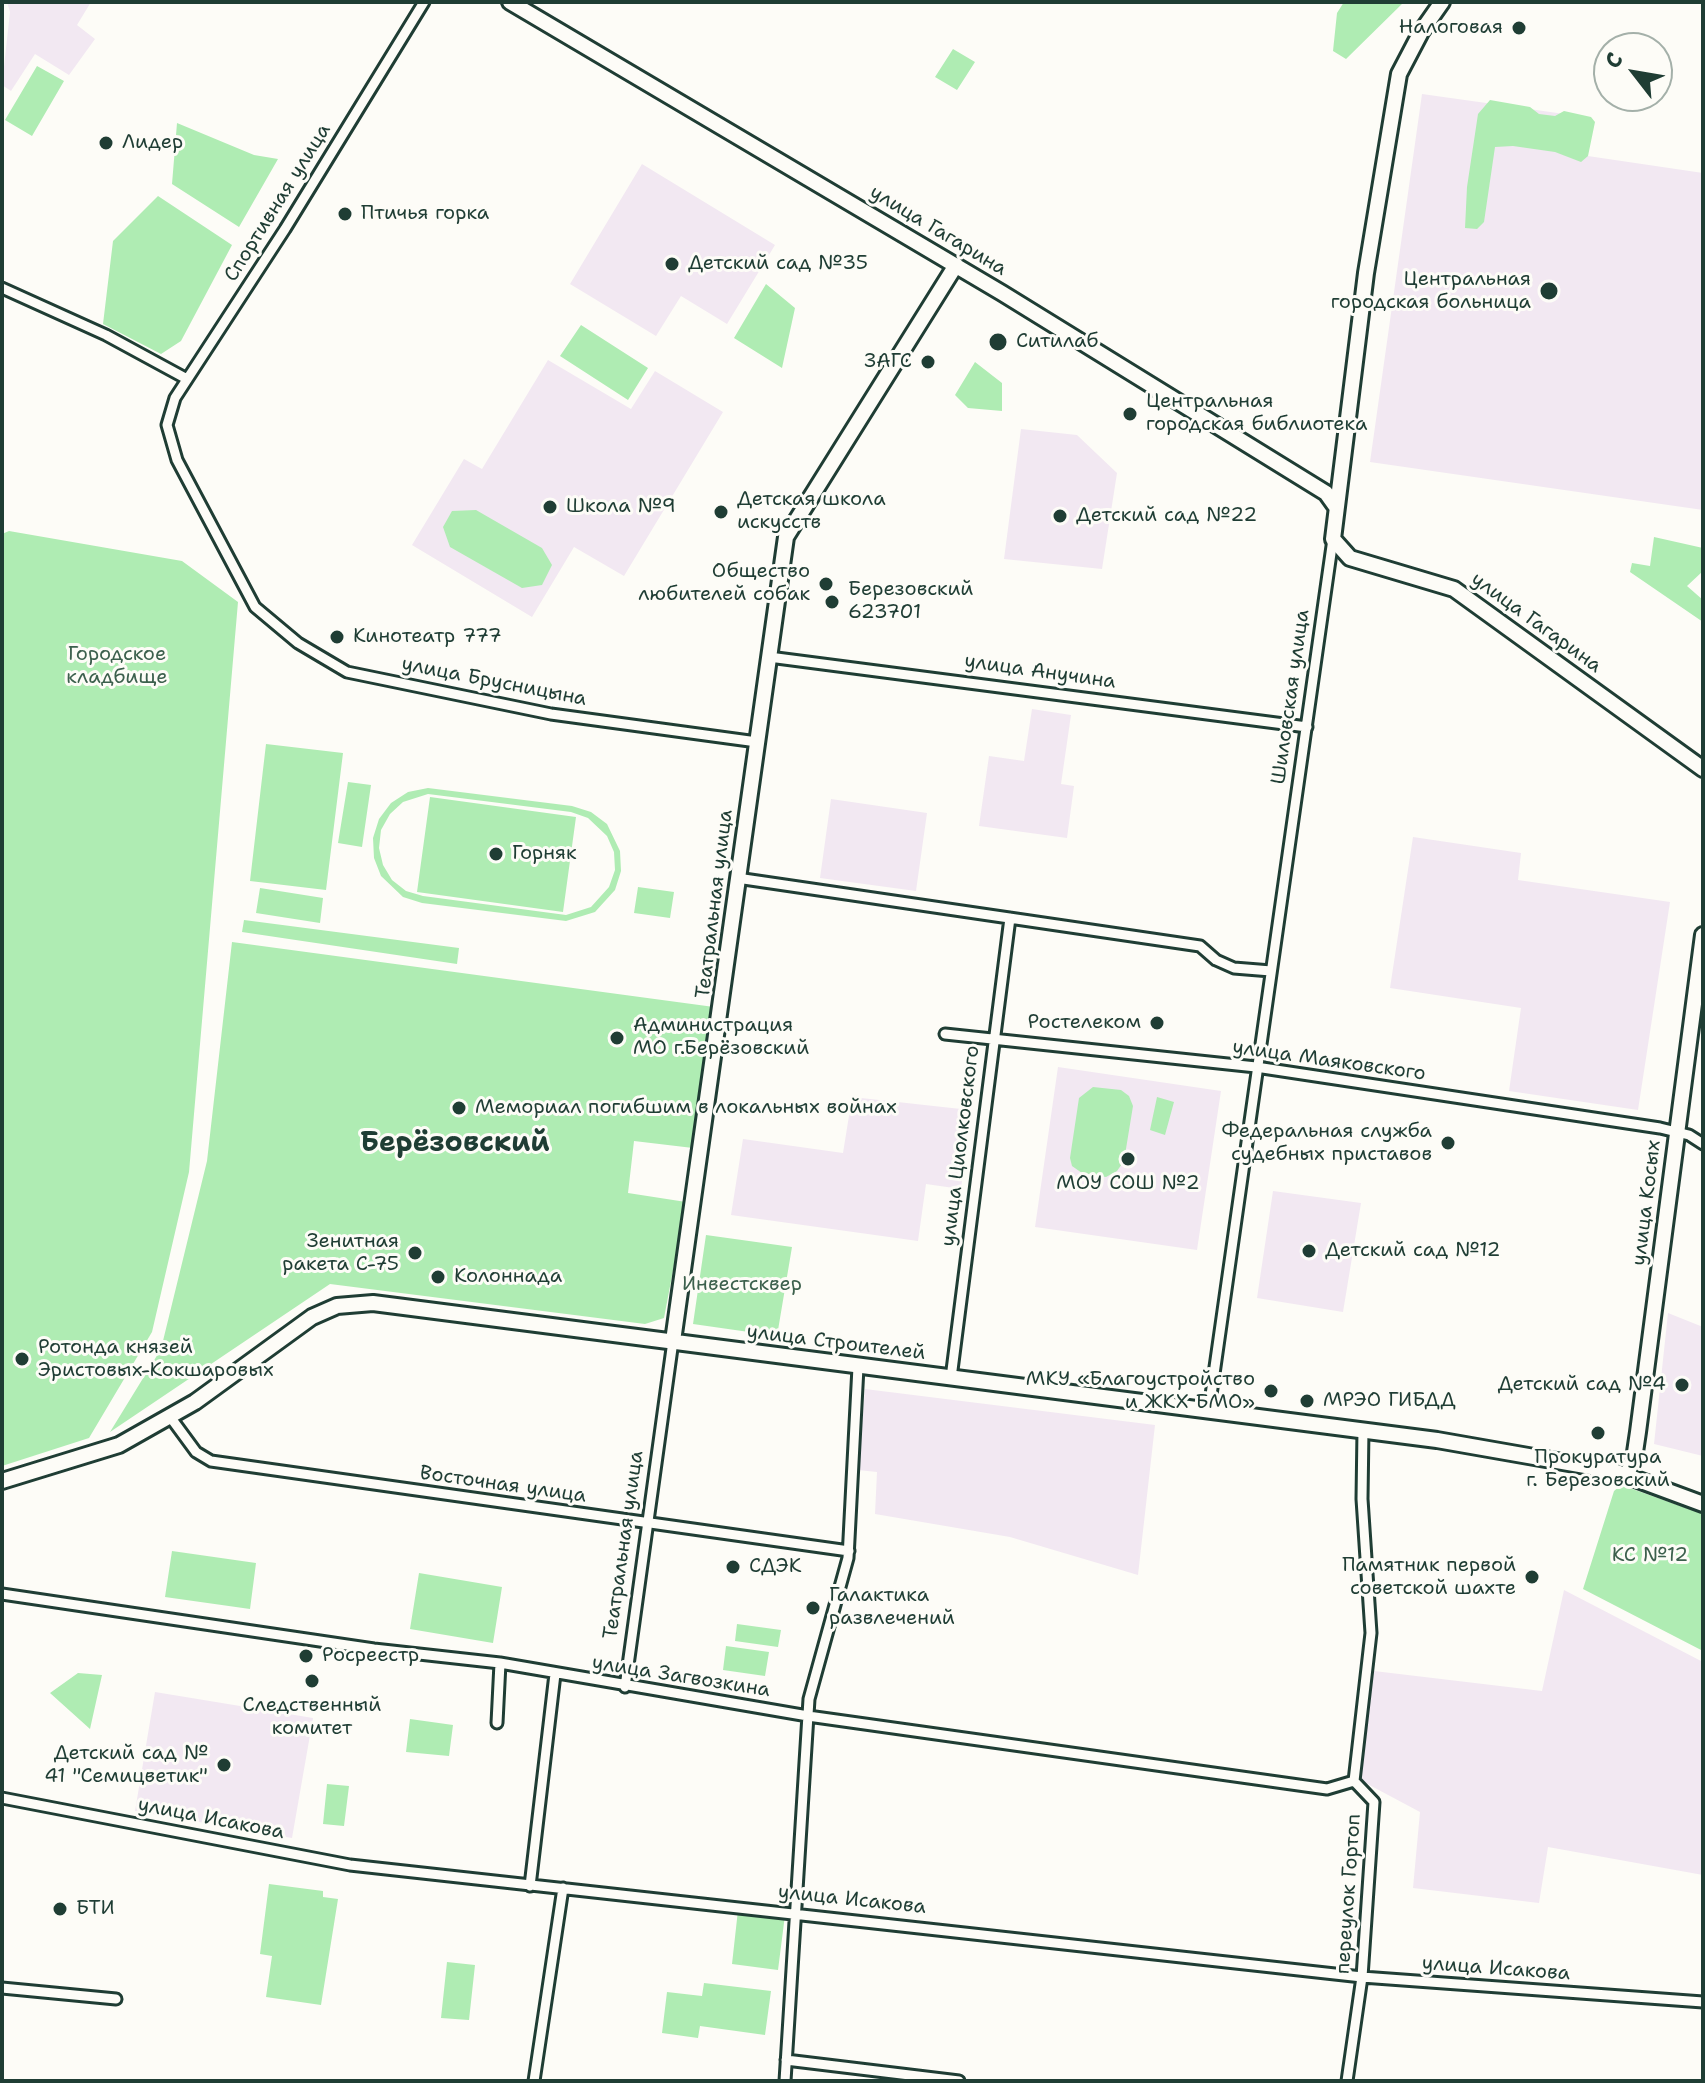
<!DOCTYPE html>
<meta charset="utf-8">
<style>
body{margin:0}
#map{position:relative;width:1705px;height:2083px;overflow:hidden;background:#fdfcf7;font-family:"Shantell Sans",sans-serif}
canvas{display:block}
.frame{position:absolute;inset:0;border:4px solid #1f3d34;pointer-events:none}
.north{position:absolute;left:1593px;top:32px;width:80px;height:80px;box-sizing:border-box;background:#fdfcf7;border:2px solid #a4b0a9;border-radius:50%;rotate:301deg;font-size:22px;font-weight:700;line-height:32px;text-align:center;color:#1f3d34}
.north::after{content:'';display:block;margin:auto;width:28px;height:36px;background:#1f3d34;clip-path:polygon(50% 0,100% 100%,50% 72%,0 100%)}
</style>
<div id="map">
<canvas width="1705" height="2083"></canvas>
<div class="frame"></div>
<div class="north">С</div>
</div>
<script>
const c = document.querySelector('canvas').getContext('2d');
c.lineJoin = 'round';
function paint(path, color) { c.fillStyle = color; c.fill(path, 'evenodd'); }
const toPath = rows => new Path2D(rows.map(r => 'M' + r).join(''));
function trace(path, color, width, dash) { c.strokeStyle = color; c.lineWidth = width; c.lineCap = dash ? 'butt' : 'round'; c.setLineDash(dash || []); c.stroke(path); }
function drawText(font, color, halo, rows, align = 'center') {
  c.font = font + ' "Shantell Sans",sans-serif'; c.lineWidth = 6; c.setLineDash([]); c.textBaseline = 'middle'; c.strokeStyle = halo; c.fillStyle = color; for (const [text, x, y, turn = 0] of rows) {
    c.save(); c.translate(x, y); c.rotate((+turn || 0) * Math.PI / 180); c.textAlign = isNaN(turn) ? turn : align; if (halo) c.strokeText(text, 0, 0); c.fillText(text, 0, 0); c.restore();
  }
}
paint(toPath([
 [7,2,91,2,77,25,95,39,69,75,35,54,11,91,2,85,10,12],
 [1422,94,1586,117,1581,155,1703,173,1703,510,1370,462],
 [642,164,775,245,727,324,681,296,656,336,570,284],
 [548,360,631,409,655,371,723,412,624,576,574,547,532,617,412,545,464,459,482,469],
 [1021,429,1077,435,1117,473,1102,569,1004,559],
 [1032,709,1071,715,1061,784,1074,786,1067,838,979,826,989,756,1024,761],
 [831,799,927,813,916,891,820,878],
 [1413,837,1521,853,1518,880,1670,902,1638,1110,1509,1091,1521,1008,1390,988],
 [1058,1067,1221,1091,1197,1250,1035,1227],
 [852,1097,970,1110,961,1189,926,1184,918,1241,731,1215,743,1139,843,1153],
 [1273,1191,1361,1203,1343,1312,1257,1298],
 [1668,1313,1703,1327,1703,1456,1654,1444],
 [865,1389,1155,1425,1138,1575,1010,1537,875,1514,877,1472,858,1470],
 [1564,1590,1703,1662,1703,1875,1548,1847,1539,1903,1413,1888,1420,1812,1360,1780,1374,1671,1542,1691],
 [155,1692,313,1718,292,1838,135,1811]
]), '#f2e8f2');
paint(toPath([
 [1344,2,1404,2,1346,59,1333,51,1337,13],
 [953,49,975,62,957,90,935,77],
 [37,66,64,81,32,136,5,120],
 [1490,100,1530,107,1539,114,1555,116,1564,111,1591,117,1595,122,1588,156,1581,162,1555,152,1513,146,1495,147,1484,222,1477,229,1465,228,1467,187,1478,114],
 [177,123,254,155,278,159,239,227,172,184],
 [158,196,232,245,181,341,161,354,103,324,113,241],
 [766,284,795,308,782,368,734,338],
 [581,325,648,368,628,400,560,356],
 [975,362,1002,383,1002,411,968,408,955,395],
 [476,510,542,548,552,565,542,585,522,588,450,547,443,527,452,511],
 [9,531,182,561,238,602,189,1172,152,1332,89,1438,2,1466,2,534],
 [1654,537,1703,548,1703,571,1687,586,1703,600,1703,622,1630,572,1632,563,1650,566],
 [266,744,343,753,326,890,250,881],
 [348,782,371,785,362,847,338,843],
 [428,788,572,806,591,812,607,824,620,851,621,871,615,890,595,912,566,921,422,903,403,897,381,876,374,858,373,838,379,819,391,803,408,792],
 [428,794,571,812,588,818,607,836,614,852,615,870,609,887,591,907,566,915,423,896,406,891,392,880,383,865,379,848,381,830,390,814,403,802],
 [430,797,576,817,563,912,417,892],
 [638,887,674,892,670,918,634,913],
 [260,888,323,898,320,923,256,913],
 [244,920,459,948,457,964,242,932],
 [232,942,714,1007,693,1148,634,1141,628,1193,686,1202,664,1318,645,1324,330,1284,110,1432,161,1349,207,1161],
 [1093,1087,1121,1090,1129,1096,1133,1106,1124,1161,1117,1171,1106,1177,1082,1173,1072,1166,1070,1158,1079,1098],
 [1157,1097,1174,1102,1165,1135,1150,1130],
 [706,1235,792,1247,777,1336,693,1324],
 [1621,1485,1703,1514,1703,1651,1583,1589,1614,1491],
 [172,1551,256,1563,250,1609,165,1597],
 [419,1573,502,1587,493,1643,410,1629],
 [737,1624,781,1630,778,1647,735,1641],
 [726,1646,769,1652,765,1676,723,1670],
 [78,1673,102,1675,90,1729,50,1693],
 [410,1719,453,1725,449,1756,406,1752],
 [327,1784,349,1786,344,1826,323,1824],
 [269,1884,323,1891,323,1897,338,1899,321,2005,266,1997,272,1956,260,1954],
 [738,1910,785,1915,778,1970,732,1964],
 [447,1962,475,1965,469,2020,441,2018],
 [704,1983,771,1991,765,2035,700,2026,698,2038,662,2033,667,1992,702,1996]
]), '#afecb3');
const street = toPath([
 [424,2,285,229,175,398,167,425,177,460,255,607,298,643,347,672,551,714,757,742],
 [2,288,106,335,187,379],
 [769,657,1307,727],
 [737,878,1200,946,1216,960,1234,968,1271,971],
 [945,1034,1256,1067,1660,1128,1689,1135,1703,1144],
 [951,1378,1010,918],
 [1209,1409,1333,539],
 [171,1418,196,1452,211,1461,849,1551],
 [2,1594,374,1649,500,1663,808,1716,1327,1789,1354,1781],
 [625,1687,673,1341],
 [497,1723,500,1663],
 [2,1798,350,1865,1362,1977,1703,2002],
 [530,1886,555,1674],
 [2,1988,116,1999],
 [786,2060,959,2081],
 [534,2081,563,1888],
 [785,2081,809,1699,848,1558,858,1367],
 [1347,2081,1362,1977,1374,1802,1354,1781,1371,1633,1362,1499,1363,1430]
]);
const secondary = toPath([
 [510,2,1002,293,1326,493,1336,507],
 [1442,2,1421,32,1399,74,1366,273,1333,539,1350,558,1454,589,1703,769],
 [673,1341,786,537,956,265],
 [1626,1476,1634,1459,1638,1432,1703,935],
 [2,1481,119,1445,195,1402,312,1317,337,1306,373,1303,1437,1440,1614,1471,1703,1504]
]);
trace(street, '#1f3d34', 15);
trace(secondary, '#1f3d34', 20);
trace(street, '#fdfcf7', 9);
trace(secondary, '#fdfcf7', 14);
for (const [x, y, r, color] of [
 [1519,28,8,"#1f3d34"],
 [106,143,8,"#1f3d34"],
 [345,214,8,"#1f3d34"],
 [672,264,8,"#1f3d34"],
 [1549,291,10,"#1f3d34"],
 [998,342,10,"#1f3d34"],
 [928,362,8,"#1f3d34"],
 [1130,414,8,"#1f3d34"],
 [550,507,8,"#1f3d34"],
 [721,512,8,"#1f3d34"],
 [1060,516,8,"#1f3d34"],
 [826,584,8,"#1f3d34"],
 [832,602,8,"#1f3d34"],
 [337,637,8,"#1f3d34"],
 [496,854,8,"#1f3d34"],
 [1157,1023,8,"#1f3d34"],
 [617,1038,8,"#1f3d34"],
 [459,1108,8,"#1f3d34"],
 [1448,1143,8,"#1f3d34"],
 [1128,1159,8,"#1f3d34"],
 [1309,1251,8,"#1f3d34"],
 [415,1253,8,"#1f3d34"],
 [438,1277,8,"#1f3d34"],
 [22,1359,8,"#1f3d34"],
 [1682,1385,8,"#1f3d34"],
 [1271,1391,8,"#1f3d34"],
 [1307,1401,8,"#1f3d34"],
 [1598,1433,8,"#1f3d34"],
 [733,1567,8,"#1f3d34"],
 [1532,1577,8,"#1f3d34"],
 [813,1608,8,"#1f3d34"],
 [306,1656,8,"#1f3d34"],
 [312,1681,8,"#1f3d34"],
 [224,1765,8,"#1f3d34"],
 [60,1909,8,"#1f3d34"]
]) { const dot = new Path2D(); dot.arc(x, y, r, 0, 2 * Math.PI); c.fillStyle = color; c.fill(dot); trace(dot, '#fdfcf7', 3); }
drawText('20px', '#1f3d34', '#fdfcf7', [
 ["Налоговая",1503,28,"right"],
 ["Лидер",122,143],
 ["Птичья горка",361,214],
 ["Детский сад №35",688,264],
 ["Центральная",1531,280,"right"],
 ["городская больница",1531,303,"right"],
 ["Ситилаб",1016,342],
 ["ЗАГС",912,362,"right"],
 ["Центральная",1146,402],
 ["городская библиотека",1146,425],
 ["Детская школа",737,500],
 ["искусств",737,523],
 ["Школа №9",566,507],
 ["Детский сад №22",1076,516],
 ["Общество",810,572,"right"],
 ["любителей собак",810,595,"right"],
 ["Березовский",848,590],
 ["623701",848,613],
 ["Кинотеатр 777",353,637],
 ["Горняк",512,854],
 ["Ростелеком",1141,1023,"right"],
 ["Администрация",633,1026],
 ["МО г.Берёзовский",633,1049],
 ["Мемориал погибшим в локальных войнах",475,1108],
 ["Федеральная служба",1432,1132,"right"],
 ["судебных приставов",1432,1155,"right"],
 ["МОУ СОШ №2",1128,1184,"center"],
 ["Зенитная",399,1242,"right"],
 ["ракета С-75",399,1265,"right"],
 ["Детский сад №12",1325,1251],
 ["Колоннада",454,1277],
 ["Ротонда князей",38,1348],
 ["Эристовых-Кокшаровых",38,1371],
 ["МКУ «Благоустройство",1255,1380,"right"],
 ["и ЖКХ БМО»",1255,1403,"right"],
 ["Детский сад №4",1666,1385,"right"],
 ["МРЭО ГИБДД",1323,1401],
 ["Прокуратура",1598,1458,"center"],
 ["г. Березовский",1598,1481,"center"],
 ["Памятник первой",1516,1566,"right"],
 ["советской шахте",1516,1589,"right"],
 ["СДЭК",749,1567],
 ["Галактика",829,1596],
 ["развлечений",829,1619],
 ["Росреестр",322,1656],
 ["Следственный",312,1706,"center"],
 ["комитет",312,1729,"center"],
 ["Детский сад №",208,1754,"right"],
 ["41 \"Семицветик\"",208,1777,"right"],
 ["БТИ",76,1909]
], 'left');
drawText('20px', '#1f3d34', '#fdfcf7', [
 ["Спортивная улица",278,203,-58],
 ["улица Гагарина",938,231,31],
 ["улица Гагарина",1536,623,36],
 ["улица Анучина",1040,672,8],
 ["улица Брусницына",494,682,11],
 ["Шиловская улица",1291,697,-82],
 ["Театральная улица",715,904,-83],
 ["улица Маяковского",1329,1061,8],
 ["улица Циолковского",961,1146,-83],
 ["улица Косых",1647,1203,-83],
 ["улица Строителей",836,1343,7],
 ["Восточная улица",503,1485,8],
 ["Театральная улица",624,1545,-82],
 ["улица Загвозкина",681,1677,9],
 ["улица Исакова",211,1819,11],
 ["переулок Гортоп",1349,1894,-86],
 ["улица Исакова",852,1900,6],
 ["улица Исакова",1496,1969,4]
]);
drawText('20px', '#3c604d', '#fdfcf7', [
 ["Городское",117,655],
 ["кладбище",117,678],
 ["Инвестсквер",742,1285],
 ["КС №12",1650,1556]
]);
drawText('bold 28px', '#1f3d34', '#fdfcf7', [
 ["Берёзовский",455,1144]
]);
</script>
